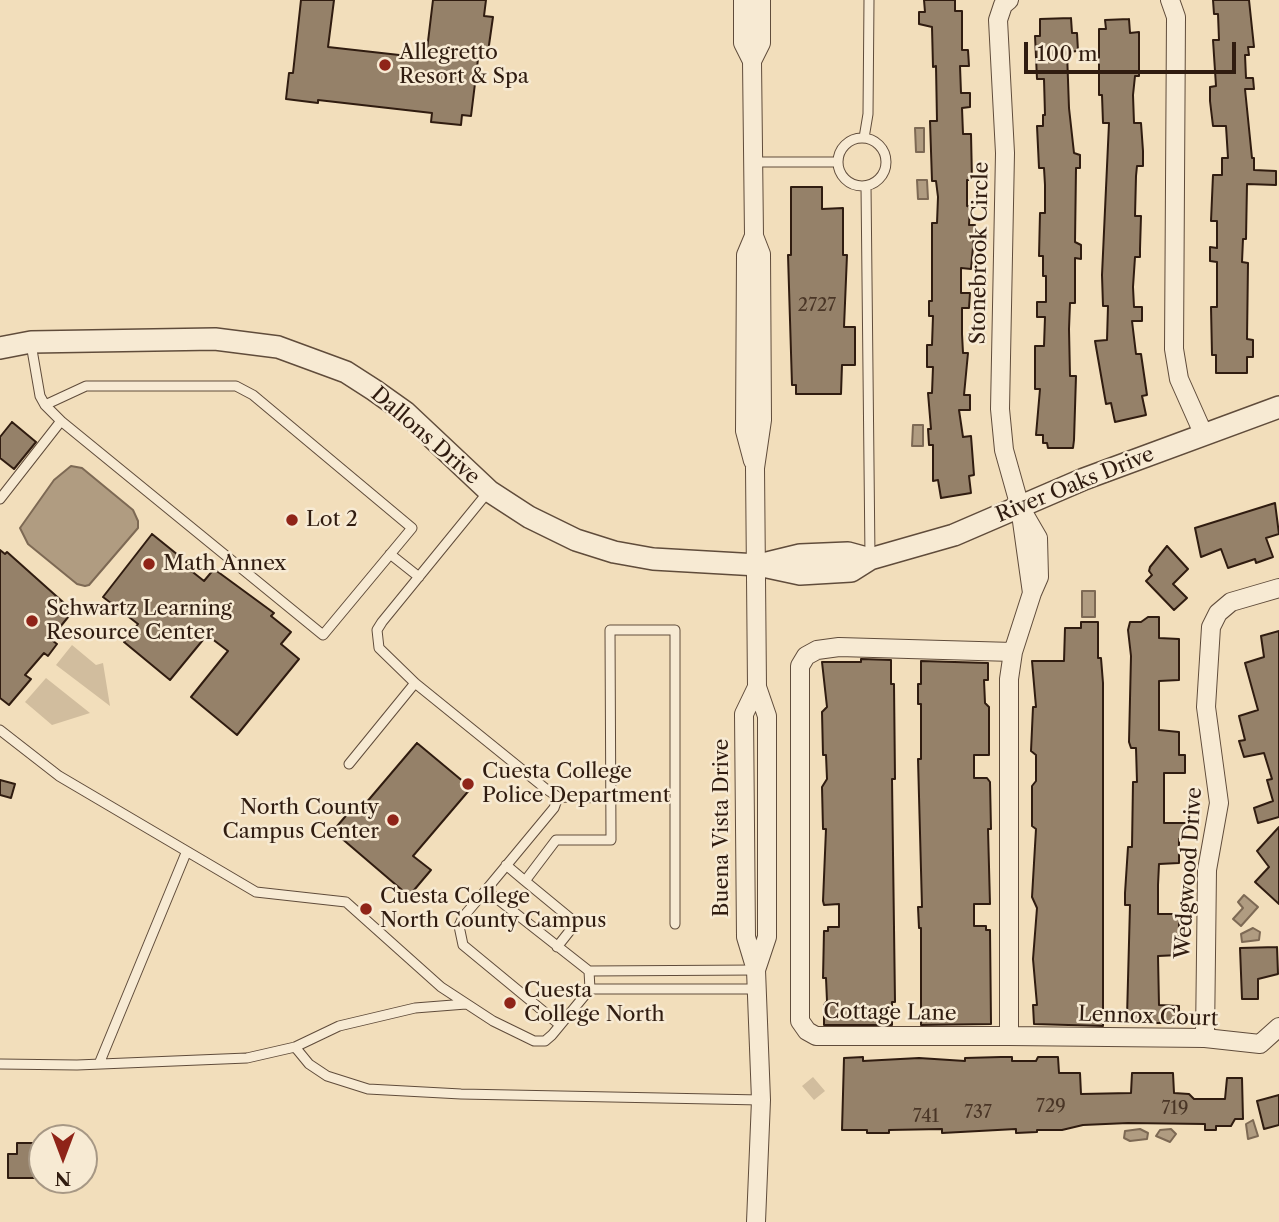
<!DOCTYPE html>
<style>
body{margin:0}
#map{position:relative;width:1279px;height:1222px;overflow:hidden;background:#f2debb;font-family:"Libre Caslon Text",serif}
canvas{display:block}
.north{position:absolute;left:28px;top:1124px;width:70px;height:70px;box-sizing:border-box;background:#f7ead3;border:2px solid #a79885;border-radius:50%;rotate:180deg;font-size:19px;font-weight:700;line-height:28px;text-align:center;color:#301c10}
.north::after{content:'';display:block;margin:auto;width:24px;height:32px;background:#8f2418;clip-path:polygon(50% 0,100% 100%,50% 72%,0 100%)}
.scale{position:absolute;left:1024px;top:42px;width:212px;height:32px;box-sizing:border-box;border:4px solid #301c10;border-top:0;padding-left:9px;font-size:21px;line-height:24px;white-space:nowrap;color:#301c10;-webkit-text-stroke:5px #f7ead3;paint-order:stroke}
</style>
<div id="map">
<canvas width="1279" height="1222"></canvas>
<div class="north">N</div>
<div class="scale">100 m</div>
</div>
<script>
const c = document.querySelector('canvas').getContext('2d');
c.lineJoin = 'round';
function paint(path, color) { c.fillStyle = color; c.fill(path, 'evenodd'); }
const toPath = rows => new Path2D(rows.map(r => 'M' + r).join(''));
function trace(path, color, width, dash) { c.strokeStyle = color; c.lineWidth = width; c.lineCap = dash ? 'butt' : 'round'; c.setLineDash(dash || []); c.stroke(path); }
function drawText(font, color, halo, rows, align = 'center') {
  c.font = font + ' "Libre Caslon Text",serif'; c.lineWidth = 5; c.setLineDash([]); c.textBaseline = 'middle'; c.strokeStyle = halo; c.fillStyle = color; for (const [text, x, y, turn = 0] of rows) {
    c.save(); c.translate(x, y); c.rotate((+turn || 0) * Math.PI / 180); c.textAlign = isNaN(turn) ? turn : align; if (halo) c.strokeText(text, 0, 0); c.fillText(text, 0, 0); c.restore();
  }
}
paint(toPath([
 [72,645,96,665,103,663,110,706,56,665],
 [46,678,90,713,52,725,25,702],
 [813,1077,825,1091,814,1100,802,1086]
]), '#d1bd9e');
const water = toPath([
 [915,128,924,128,924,152,916,152,915,128],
 [917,180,927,180,928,199,918,199,917,180],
 [913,425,923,425,923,446,912,446,913,425],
 [71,466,82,468,133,510,138,521,138,528,89,585,85,586,77,584,28,544,20,528,54,480,71,466],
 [1082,591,1095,591,1095,617,1082,617,1082,591],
 [1244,895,1258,907,1241,926,1233,919,1243,908,1238,902,1244,895],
 [1253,928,1260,932,1259,940,1242,942,1241,934,1253,928],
 [1253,1120,1258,1136,1248,1139,1246,1124,1253,1120],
 [1140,1129,1148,1133,1147,1139,1130,1141,1124,1138,1125,1131,1140,1129],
 [1171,1129,1176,1134,1170,1142,1156,1136,1160,1130,1171,1129]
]);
paint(water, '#b09c81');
trace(water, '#7d6954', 2);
const building = toPath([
 [301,0,334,0,328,47,426,58,433,0,486,0,484,16,493,17,488,52,479,51,471,116,462,115,461,125,431,122,432,113,318,100,318,103,286,99,289,73,293,73,301,0],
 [924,0,955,0,955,11,962,11,962,50,968,50,969,66,960,66,961,93,970,93,970,107,962,108,963,134,971,134,972,180,967,180,967,206,970,207,969,225,975,225,971,269,961,268,961,293,970,293,969,308,962,308,962,334,963,353,968,353,964,395,970,395,970,410,959,410,963,437,971,436,974,475,969,476,971,493,941,498,938,480,933,481,933,445,929,445,928,429,931,429,928,393,932,393,933,367,927,367,927,345,932,345,933,316,929,316,929,301,932,301,932,223,937,223,938,197,936,181,932,181,930,121,937,121,936,66,933,67,932,27,919,24,919,12,925,12,924,0],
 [1213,0,1249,0,1254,47,1248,47,1249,55,1245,55,1246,78,1253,78,1254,89,1245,89,1252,158,1254,158,1254,170,1276,171,1276,185,1247,184,1246,239,1243,239,1242,262,1248,263,1247,339,1253,340,1253,357,1247,357,1247,373,1216,373,1216,355,1212,355,1211,307,1217,307,1217,262,1210,261,1210,247,1217,248,1217,221,1211,221,1213,175,1222,175,1222,158,1228,158,1226,126,1213,126,1210,101,1210,87,1216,86,1213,40,1219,40,1218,14,1214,14,1213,0],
 [1071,18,1072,33,1077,33,1078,51,1067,52,1069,108,1074,153,1080,155,1080,168,1076,168,1075,242,1081,245,1081,259,1075,258,1075,303,1070,303,1069,329,1070,376,1076,376,1074,440,1073,448,1048,448,1047,443,1043,443,1043,435,1036,435,1040,389,1035,389,1035,346,1044,346,1045,317,1037,317,1037,302,1046,302,1046,276,1043,276,1043,256,1039,256,1040,213,1045,213,1045,185,1044,168,1039,168,1037,126,1043,126,1043,115,1045,115,1044,79,1037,79,1035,36,1040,36,1040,19,1071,18],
 [1129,19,1130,33,1139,32,1139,76,1135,76,1133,95,1134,123,1141,123,1143,151,1143,166,1137,166,1136,176,1135,216,1141,216,1140,249,1140,257,1135,257,1133,287,1134,307,1142,307,1142,321,1132,321,1136,354,1141,354,1147,395,1142,396,1146,415,1115,422,1111,403,1106,404,1095,341,1107,340,1108,306,1103,306,1102,275,1109,123,1103,123,1102,95,1099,95,1099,29,1106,29,1105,20,1129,19],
 [791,187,822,187,822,209,843,208,843,255,847,255,844,327,855,327,855,365,842,365,841,394,796,394,796,385,792,385,788,255,791,255,791,187],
 [12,422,36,442,14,469,0,458,0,437,12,422],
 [1275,503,1279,534,1266,538,1273,557,1256,563,1255,559,1228,568,1221,549,1201,557,1195,528,1275,503],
 [152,534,178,555,175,558,204,581,214,569,274,613,271,616,291,632,281,644,299,659,237,735,191,697,228,651,207,635,170,680,124,642,138,624,103,597,152,534],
 [1167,546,1188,569,1173,584,1187,598,1174,610,1146,581,1152,575,1149,571,1150,567,1167,546],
 [0,550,5,554,7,552,73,611,56,632,59,634,53,641,57,644,48,656,44,653,25,675,31,679,9,705,0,698,0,550],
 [1148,617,1159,617,1159,638,1179,639,1179,680,1159,681,1159,730,1179,732,1179,755,1185,755,1185,773,1164,773,1164,823,1185,823,1184,839,1179,839,1179,863,1159,864,1158,885,1158,914,1179,914,1179,955,1158,956,1159,1005,1179,1006,1179,1022,1172,1023,1129,1023,1127,1017,1130,905,1125,905,1125,893,1128,847,1132,847,1133,782,1137,782,1136,748,1131,748,1129,742,1131,656,1128,630,1130,622,1141,622,1148,617],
 [1081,622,1098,622,1098,658,1101,658,1103,683,1103,1026,1034,1024,1033,1005,1037,1005,1033,959,1037,908,1032,897,1036,829,1032,826,1032,786,1036,781,1036,755,1031,751,1033,707,1036,707,1032,661,1064,661,1065,628,1081,628,1081,622],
 [1279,631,1279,817,1258,823,1254,808,1273,801,1267,780,1272,779,1264,753,1244,757,1239,741,1245,740,1239,716,1258,710,1245,663,1264,657,1261,636,1279,631],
 [861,659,891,660,891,684,894,684,895,779,892,779,895,1002,892,1002,892,1025,824,1025,824,1005,827,1001,826,978,823,978,824,931,828,931,828,927,839,927,839,904,824,905,823,901,826,829,823,829,822,787,827,779,826,755,823,755,822,712,827,707,822,662,861,662,861,659],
 [921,661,988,663,988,680,984,680,985,703,989,707,989,755,974,755,974,778,987,778,990,782,991,829,988,829,990,904,974,904,974,926,986,926,986,930,990,930,991,1024,921,1025,921,928,919,928,918,907,922,907,918,759,921,759,921,704,918,704,918,684,921,684,921,661],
 [417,743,471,788,413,856,431,870,409,896,333,831,355,805,360,810,417,743],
 [0,780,15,784,11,798,0,795,0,780],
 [1279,827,1279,904,1255,882,1269,867,1257,851,1279,827],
 [1277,947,1278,974,1258,979,1258,999,1242,999,1240,948,1277,947],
 [863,1057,863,1061,919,1058,965,1061,965,1058,1001,1057,1012,1057,1012,1061,1036,1061,1038,1057,1058,1057,1059,1073,1080,1073,1081,1094,1131,1093,1132,1073,1173,1073,1174,1093,1189,1094,1194,1099,1225,1099,1227,1078,1242,1078,1243,1119,1235,1119,1231,1126,1216,1126,1216,1130,1205,1130,1205,1124,1128,1123,1083,1125,1062,1130,1037,1130,1037,1132,1016,1133,1016,1129,942,1133,942,1129,889,1130,889,1133,867,1133,867,1130,842,1130,844,1058,863,1057],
 [1279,1095,1279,1125,1264,1129,1257,1101,1279,1095],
 [17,1143,42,1143,42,1178,8,1178,8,1154,17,1154,17,1143]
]);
paint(building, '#958169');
trace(building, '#301c10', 2);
const service = toPath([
 [864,138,868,114,869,0],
 '838 162a24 24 0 1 1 48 0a24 24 0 1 1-48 0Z',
 [754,162,838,162],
 [866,186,870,557],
 [31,344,40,396,45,405,61,421,323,635,412,528,253,395,236,386,86,386,45,405],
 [488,492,382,622,377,630,379,648,415,683,546,789,558,797,610,798],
 [0,499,61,421],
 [390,554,419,577],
 [0,730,59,776,256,892,346,902,441,987,493,1021,534,1041,545,1041,552,1035,590,989,589,971,756,970],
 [349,764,415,683],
 [506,865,525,881,556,840,611,840,610,630,675,630,675,924],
 [525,881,576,923,557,947],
 [486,890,554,808,558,797],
 [590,989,756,989],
 [560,1025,463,945,459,926,463,917,486,890,589,971],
 [295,1047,309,1064,327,1076,368,1089,461,1094,761,1100],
 [0,1064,77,1065,247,1058,295,1047,339,1026,415,1008,466,1004],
 [99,1064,186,853]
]);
const minor = toPath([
 [743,0,743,43,752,61],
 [1009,0,1003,5,998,20,1005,153,1000,409,1004,450,1020,507,1032,593,1039,577,1038,538,1020,507],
 [1170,0,1176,17,1174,349,1179,379,1203,433],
 [753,461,745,431,746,255,754,236],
 [1013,652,839,647,817,650,806,656,800,666,800,1021,807,1031,816,1036,1009,1036,1009,679,1013,652,1032,593],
 [756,970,767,937,767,716,757,687,755,468,762,420,761,254,754,236,752,61,761,43,761,0],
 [1009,1036,1205,1038,1260,1044,1279,1027],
 [1205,1038,1207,870,1219,803,1206,707,1211,627,1218,613,1231,602,1279,588],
 [756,1222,761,1100,756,970,746,937,744,714,757,687]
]);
const tertiary = toPath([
 [0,348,31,342,215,339,278,347,346,372,374,390,405,412,489,491,529,517,576,540,614,552,653,559,758,565,800,574,851,571,870,559,954,535,1084,479,1279,407],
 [763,564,800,555,848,553,870,559]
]);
trace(service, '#604c3b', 11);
trace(minor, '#604c3b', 20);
trace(tertiary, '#604c3b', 24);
trace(service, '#f7ead3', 9);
trace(minor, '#f7ead3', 18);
trace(tertiary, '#f7ead3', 21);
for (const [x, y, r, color] of [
 [385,65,7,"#8f2418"],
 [292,520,7,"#8f2418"],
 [149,564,7,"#8f2418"],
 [32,621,7,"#8f2418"],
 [468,784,7,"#8f2418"],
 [393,820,7,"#8f2418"],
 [366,909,7,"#8f2418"],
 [510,1003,7,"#8f2418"]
]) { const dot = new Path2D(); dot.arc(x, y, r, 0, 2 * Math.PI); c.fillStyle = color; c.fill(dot); trace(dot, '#f7ead3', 2.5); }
drawText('18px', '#493526', null, [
 ["2727",817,306],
 ["729",1051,1107],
 ["719",1175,1109],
 ["737",978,1113],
 ["741",926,1117]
]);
drawText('21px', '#301c10', '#f7ead3', [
 ["Allegretto",399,53],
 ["Resort & Spa",399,77],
 ["Lot 2",306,520],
 ["Math Annex",163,564],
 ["Schwartz Learning",46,609],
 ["Resource Center",46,633],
 ["Cuesta College",482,772],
 ["Police Department",482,796],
 ["North County",379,808,"right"],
 ["Campus Center",379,832,"right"],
 ["Cuesta College",380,897],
 ["North County Campus",380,921],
 ["Cuesta",524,991],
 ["College North",524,1015]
], 'left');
drawText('21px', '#301c10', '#f7ead3', [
 ["Stonebrook Circle",980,253,-89],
 ["Dallons Drive",425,436,41],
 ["River Oaks Drive",1075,485,-22],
 ["Buena Vista Drive",722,828,-90],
 ["Wedgwood Drive",1189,873,-86],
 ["Cottage Lane",890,1013,1],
 ["Lennox Court",1148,1017,2]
]);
</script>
